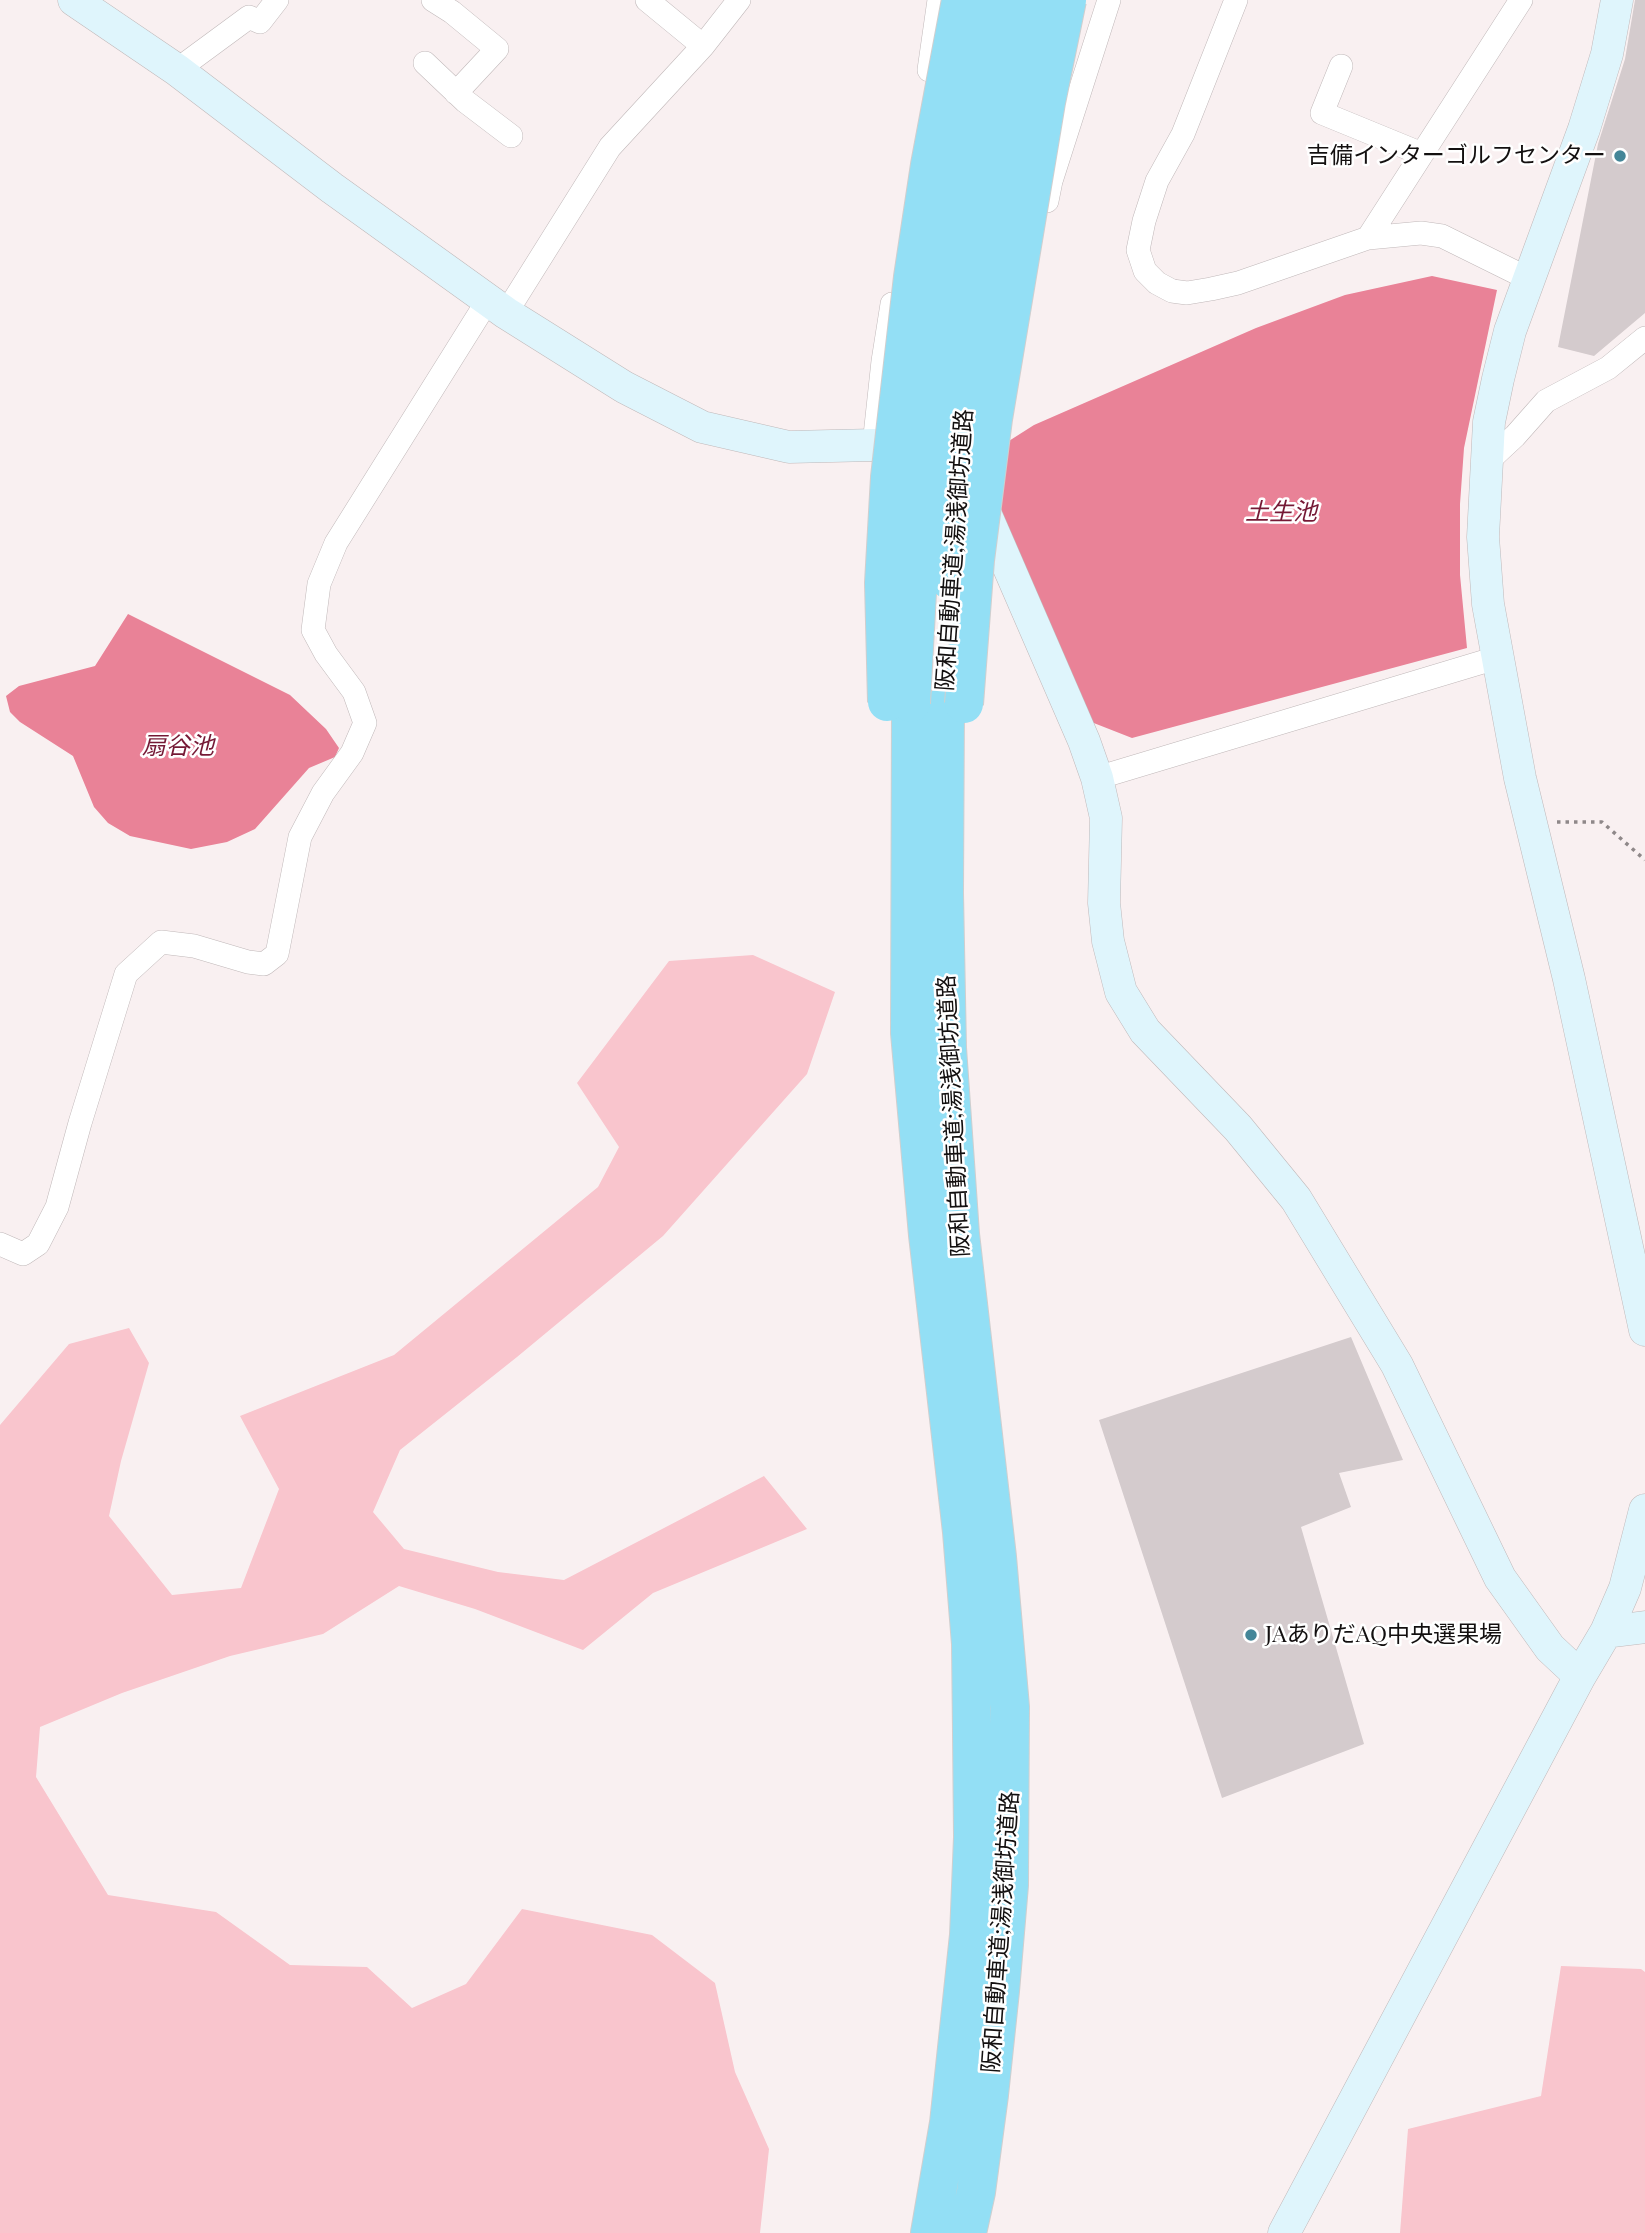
<!DOCTYPE html>
<meta charset="utf-8">
<style>
body{margin:0}
canvas{display:block;background:#f9f0f1}
</style>
<canvas width="1645" height="2233"></canvas>
<script>
const c = document.querySelector('canvas').getContext('2d');
c.lineJoin = 'round';
function paint(path, color) { c.fillStyle = color; c.fill(path, 'evenodd'); }
const toPath = rows => new Path2D(rows.map(r => 'M' + r).join(''));
function trace(path, color, width, dash) { c.strokeStyle = color; c.lineWidth = width; c.lineCap = dash ? 'butt' : 'round'; c.setLineDash(dash || []); c.stroke(path); }
function drawText(font, color, halo, rows, align = 'center') {
  c.font = font + ' "Playfair Display","Noto Sans JP",serif'; c.lineWidth = 5; c.setLineDash([]); c.textBaseline = 'middle'; c.strokeStyle = halo; c.fillStyle = color; for (const [text, x, y, turn = 0] of rows) {
    c.save(); c.translate(x, y); c.rotate((+turn || 0) * Math.PI / 180); c.textAlign = isNaN(turn) ? turn : align; if (halo) c.strokeText(text, 0, 0); c.fillText(text, 0, 0); c.restore();
  }
}
paint(toPath([
 [753,955,835,992,807,1074,663,1236,517,1357,400,1450,373,1512,404,1549,498,1572,564,1580,764,1476,807,1529,653,1593,583,1650,475,1609,399,1586,323,1634,230,1656,122,1693,40,1727,36,1777,108,1895,216,1912,290,1965,367,1967,412,2008,466,1984,522,1909,652,1935,715,1983,735,2072,769,2149,760,2233,0,2233,0,1425,69,1344,129,1328,149,1363,121,1461,109,1516,172,1595,241,1588,279,1489,240,1416,394,1355,598,1187,619,1147,577,1083,669,961],
 [1561,1966,1641,1969,1645,1972,1645,2233,1400,2233,1408,2129,1541,2096]
]), '#f9c5cd');
paint(toPath([
 [1432,276,1497,290,1464,448,1460,504,1460,575,1467,648,1132,738,1081,718,979,460,1034,425,1256,328,1345,295],
 [128,614,290,695,326,729,339,748,335,757,309,768,255,829,227,842,191,849,130,836,108,823,94,807,73,756,20,722,10,712,6,696,19,686,95,666]
]), '#e98297');
paint(toPath([
 [1635,0,1645,0,1645,313,1594,356,1558,347,1598,144,1625,59],
 [1351,1337,1403,1460,1339,1473,1351,1507,1301,1527,1364,1744,1222,1798,1099,1420]
]), '#d4cbcd');
const street = toPath([
 [433,0,452,12,497,49,456,93],
 [647,0,703,46],
 [1236,0,1183,134,1157,181,1144,221,1138,250,1145,271,1157,283,1172,291,1187,293,1211,289,1238,283,1368,238,1421,233,1442,236,1529,279],
 [425,63,465,101,511,136],
 [1341,66,1322,113,1422,154],
 [177,70,249,17,260,22,277,0],
 [929,70,939,0],
 [1047,201,1051,181,1109,0],
 [1368,238,1521,0],
 [506,313,610,147,703,46,739,0],
 [874,445,883,361,892,304],
 [1486,463,1515,436,1546,401,1608,368,1645,338],
 [1097,778,1496,658],
 [0,1244,23,1254,38,1244,57,1207,80,1123,126,974,161,942,194,946,248,962,264,964,277,954,300,837,323,793,352,753,365,723,354,692,326,654,313,630,319,584,336,543,488,300]
]);
const secondary = toPath([
 [74,0,177,70,332,188,506,313,624,387,702,427,789,447,874,445,914,453],
 [1617,0,1607,54,1584,129,1510,331,1498,379,1489,422,1483,537,1488,604,1520,778,1569,979,1645,1330],
 [977,504,986,515,1084,741,1097,778,1106,818,1104,903,1108,941,1121,992,1145,1031,1238,1128,1296,1199,1397,1365,1500,1578,1550,1648,1580,1676],
 [1606,1632,1645,1627],
 [1284,2233,1580,1676,1606,1632,1625,1588,1645,1510]
]);
const highway = toPath([
 [911,703,910,1033,928,1235,962,1532,971,1644,972,1733,973,1837,969,1935,949,2123,930,2233],
 [945,705,944,893,947,1048,960,1234,997,1557,1010,1707,1009,1885,1000,1991,989,2095,976,2192,967,2233]
]);
trace(street, '#c0b8b9', 24);
trace(secondary, '#c0b8b9', 33);
trace(highway, '#d0cfcf', 40);
trace(toPath([
 [1557,822,1602,822,1645,860]
]), '#8f8889', 3.5, [3.5, 5]);
trace(street, '#fff', 23);
trace(secondary, '#dff5fc', 32);
trace(highway, '#93dff5', 38);
const highwayBridge = toPath([
 [949,580,960,436,978,289,1014,69,1030,0],
 [887,702,884,583,890,477,913,277,930,165,961,0],
 [911,703,923,482,941,317,993,0],
 [964,704,975,560,993,419,1046,102,1067,0]
]);
trace(highwayBridge, '#d0cfcf', 40, []);
trace(highwayBridge, '#93dff5', 38);
for (const [x, y, r, color] of [
 [1620,156,7,"#448698"],
 [1251,1635,7,"#448698"]
]) { const dot = new Path2D(); dot.arc(x, y, r, 0, 2 * Math.PI); c.fillStyle = color; c.fill(dot); trace(dot, '#fff', 2.5); }
drawText('23px', '#131010', '#fff', [
 ["吉備インターゴルフセンター",1606,156],
 ["JAありだAQ中央選果場",1265,1635,"left"]
], 'right');
drawText('23px', '#131010', '#fff', [
 ["阪和自動車道;湯浅御坊道路",955,550,-86],
 ["阪和自動車道;湯浅御坊道路",954,1116,-93],
 ["阪和自動車道;湯浅御坊道路",1001,1932,-86]
]);
drawText('italic 24px', '#751935', '#fff', [
 ["土生池",1281,513],
 ["扇谷池",178,747]
]);
</script>
